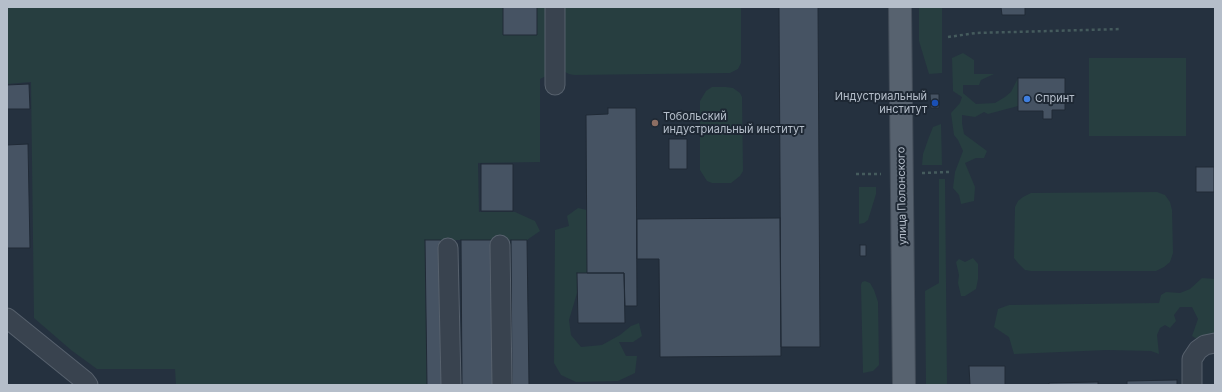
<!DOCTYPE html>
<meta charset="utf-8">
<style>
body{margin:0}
#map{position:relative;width:1222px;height:392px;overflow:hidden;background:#25313f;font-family:Inter,sans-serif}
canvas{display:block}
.frame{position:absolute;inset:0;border:8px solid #b5beca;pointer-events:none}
</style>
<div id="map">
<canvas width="1222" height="392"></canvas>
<div class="frame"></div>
</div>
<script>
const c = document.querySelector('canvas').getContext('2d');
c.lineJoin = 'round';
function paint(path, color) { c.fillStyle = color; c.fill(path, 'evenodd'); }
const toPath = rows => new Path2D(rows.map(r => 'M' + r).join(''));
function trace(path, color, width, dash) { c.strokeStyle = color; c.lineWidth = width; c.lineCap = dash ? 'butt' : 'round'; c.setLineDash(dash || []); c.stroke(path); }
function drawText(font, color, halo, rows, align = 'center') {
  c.font = font + ' Inter,sans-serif'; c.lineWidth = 4; c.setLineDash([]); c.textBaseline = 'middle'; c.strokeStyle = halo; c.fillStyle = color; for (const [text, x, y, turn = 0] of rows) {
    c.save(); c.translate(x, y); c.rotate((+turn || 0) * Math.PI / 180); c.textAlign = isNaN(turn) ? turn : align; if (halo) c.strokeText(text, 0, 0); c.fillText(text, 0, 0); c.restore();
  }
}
paint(toPath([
 [7,7,503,7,503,34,537,35,537,7,548,7,548,75,540,79,540,162,478,163,479,212,515,212,535,221,540,231,527,240,425,240,427,385,176,385,175,369,97,369,71,350,34,318,31,82,7,84],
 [560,7,741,7,741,63,738,69,730,73,574,75,569,74,563,71],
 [919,7,942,7,942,73,929,74,919,41],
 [963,53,974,60,974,74,994,74,981,80,979,85,963,85,963,93,976,104,995,103,1005,97,1011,92,1018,78,1018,106,988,114,984,112,975,117,962,115,962,123,964,134,987,151,984,158,976,158,965,163,975,187,974,201,961,204,959,195,953,188,955,172,963,151,958,140,954,135,951,113,960,103,962,97,953,91,952,58],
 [1089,58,1186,58,1186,136,1089,136],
 [712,87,726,87,733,88,740,93,742,97,743,171,740,176,731,183,712,183,707,181,700,170,700,101,706,91],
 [941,124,942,165,922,165,923,154,929,137,933,127],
 [939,179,945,179,947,385,926,385,925,291,939,283],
 [859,187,876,187,876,194,868,220,864,223,859,224],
 [1157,192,1165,195,1170,202,1172,210,1173,253,1170,262,1164,267,1156,271,1031,271,1025,270,1018,263,1014,258,1015,207,1018,201,1023,197,1031,193],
 [578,208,587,210,587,273,577,273,577,293,569,320,571,335,581,347,602,345,620,335,631,326,639,323,642,336,633,342,619,342,626,356,637,356,635,373,618,381,576,382,561,375,554,363,555,230,569,226,567,216],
 [973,258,978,264,978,279,976,289,965,296,961,296,958,283,959,275,956,262,959,259,965,262],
 [1202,278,1215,279,1215,340,1203,343,1192,336,1198,319,1192,307,1180,307,1174,315,1176,321,1170,328,1165,325,1160,328,1157,335,1159,354,1151,351,1107,350,1014,354,1009,337,994,327,998,309,1009,305,1159,303,1161,295,1166,292,1180,293,1190,289],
 [865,281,870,283,874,290,878,302,879,365,873,371,863,373,861,285,862,282]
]), '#273e40');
const building = toPath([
 [503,7,537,7,537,35,503,35,503,7],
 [779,7,818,7,820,347,781,347,779,7],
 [1001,7,1025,7,1025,15,1002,15,1001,7],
 [1018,78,1065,78,1065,110,1052,110,1052,119,1043,119,1043,111,1018,111,1018,78],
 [29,84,30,109,7,109,7,85,29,84],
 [930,94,939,94,939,108,931,108,930,94],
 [608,108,636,108,637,306,625,306,624,273,587,273,586,115,608,114,608,108],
 [669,139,687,139,687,169,669,169,669,139],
 [28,144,30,248,7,248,7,145,28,144],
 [481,164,513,164,513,211,481,211,481,164],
 [1196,167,1214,167,1214,192,1196,192,1196,167],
 [780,218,781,356,660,357,659,259,637,259,637,219,780,218],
 [425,240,441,240,443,385,427,385,425,240],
 [461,240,492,240,493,385,462,385,461,240],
 [511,240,527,240,529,385,512,385,511,240],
 [860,245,866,245,866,256,860,256,860,245],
 [577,273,624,273,625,323,578,323,577,273],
 [969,366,1005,366,1005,385,970,385,969,366],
 [1177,380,1177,385,1127,385,1127,381,1177,380],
 [1098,382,1098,385,1049,385,1049,383,1098,382]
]);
paint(building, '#465363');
trace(building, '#202a36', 1);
const minor = toPath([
 [555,7,555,85],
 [500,245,502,385],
 [448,248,451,385],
 [7,318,85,381,88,385],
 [1192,385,1192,359,1198,350,1205,345,1215,343]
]);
const major = toPath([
 [900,7,904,385]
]);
trace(minor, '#57616d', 21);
trace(major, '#424c58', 24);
trace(toPath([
 [948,37,976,33,1121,29],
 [922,173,949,172],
 [856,174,881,174]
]), '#455b5d', 2.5, [3, 3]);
trace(minor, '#39434f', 19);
trace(major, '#57626f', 22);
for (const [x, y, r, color] of [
 [1027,99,4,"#3f7fe0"],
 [935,103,4,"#1a4fb4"],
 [655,123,4,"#8d6e63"]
]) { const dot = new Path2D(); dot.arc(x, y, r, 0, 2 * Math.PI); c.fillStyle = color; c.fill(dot); trace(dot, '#1e2834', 1.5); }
drawText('11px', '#b5beca', '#1e2834', [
 ["Индустриальный",927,97,"right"],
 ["институт",927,110,"right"],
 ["Спринт",1035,99],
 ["Тобольский",663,117],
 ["индустриальный институт",663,130]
], 'left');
drawText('11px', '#b5beca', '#1e2834', [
 ["улица Полонского",902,196,-91]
]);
</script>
